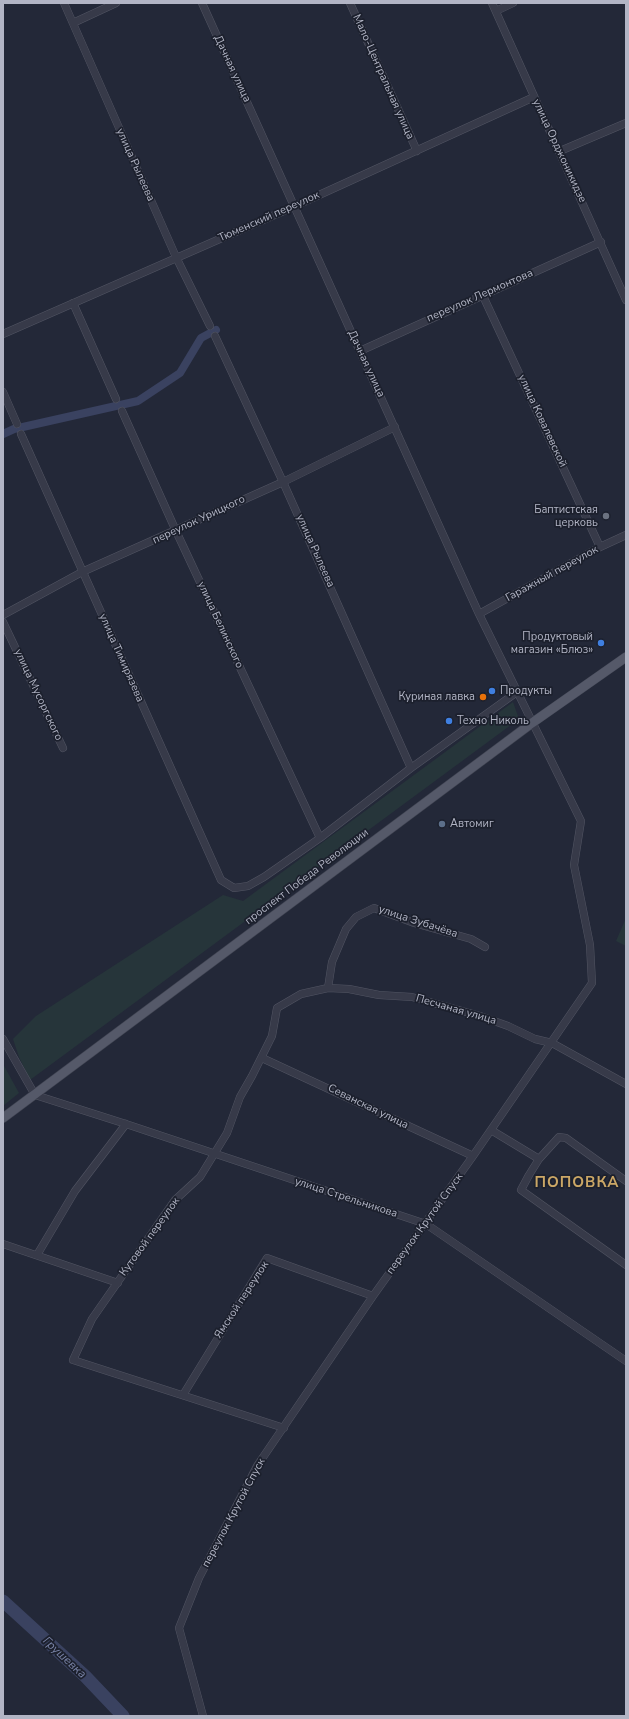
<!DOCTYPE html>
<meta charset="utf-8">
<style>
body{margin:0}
#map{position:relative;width:629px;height:1719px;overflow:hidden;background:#232838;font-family:"Nunito Sans",sans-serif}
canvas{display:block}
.frame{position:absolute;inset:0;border:4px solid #b2b5c5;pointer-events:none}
</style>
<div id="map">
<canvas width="629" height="1719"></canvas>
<div class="frame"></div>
</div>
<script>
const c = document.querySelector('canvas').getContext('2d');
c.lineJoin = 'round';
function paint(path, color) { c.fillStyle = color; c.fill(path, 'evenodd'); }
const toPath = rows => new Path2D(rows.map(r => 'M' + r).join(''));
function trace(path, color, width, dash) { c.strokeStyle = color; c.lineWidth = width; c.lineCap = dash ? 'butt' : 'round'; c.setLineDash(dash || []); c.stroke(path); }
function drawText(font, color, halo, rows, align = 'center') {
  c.font = font + ' "Nunito Sans",sans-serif'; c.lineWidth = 3.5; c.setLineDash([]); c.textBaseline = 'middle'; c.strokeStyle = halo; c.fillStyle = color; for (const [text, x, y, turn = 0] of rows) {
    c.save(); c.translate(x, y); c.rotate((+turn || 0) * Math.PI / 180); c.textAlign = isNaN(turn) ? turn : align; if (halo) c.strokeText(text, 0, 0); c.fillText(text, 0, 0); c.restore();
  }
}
paint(toPath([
 [513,702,519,719,30,1080,19,1057,13,1039,36,1016,223,895,243,901],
 [626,918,626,946,616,941],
 [3,1064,19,1093,3,1106]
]), '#26353a');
trace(toPath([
 [3,434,14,429,138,401,180,373,201,338,216,330]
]), '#3a4260', 8);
trace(toPath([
 [3,1601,85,1676,123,1716]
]), '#3a4260', 13);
const minor = toPath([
 [64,3,176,257,210,326],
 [202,3,479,614,581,821,574,865,590,945,592,983,473,1156,373,1296,257,1466,199,1578,179,1628,203,1716],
 [350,3,417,151],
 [492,3,626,300],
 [496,11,513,3],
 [73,23,116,3],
 [560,151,626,123],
 [483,296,600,547],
 [73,303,116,399],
 [3,334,295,206,534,97],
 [215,336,283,482,411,768],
 [360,351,601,242],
 [3,392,17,424],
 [122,411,176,531,320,838],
 [21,434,221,880,234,888,248,886,264,877,320,838,411,768,517,692],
 [479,614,600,547,626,535],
 [3,615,82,572,283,482,395,427],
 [3,622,63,748],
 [328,988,332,962,346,929,356,917,374,908,414,923,471,939,485,947],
 [3,1039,35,1095,126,1124,426,1224,626,1361],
 [262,1058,473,1156],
 [491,1130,539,1159],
 [626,1181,566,1138,559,1137,539,1159,529,1175,521,1190,626,1265],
 [3,1244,118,1283],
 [37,1255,75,1191,126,1124],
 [183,1395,267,1258,373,1296],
 [284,1428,73,1360,92,1319,175,1200,200,1177,227,1133,240,1097,252,1076,272,1036,277,1008,301,994,328,988,349,989,379,995,412,997,480,1016,508,1026,535,1039,552,1043,626,1084]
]);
const major = toPath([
 [3,1118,532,723,626,657]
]);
trace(minor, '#525563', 8);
trace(major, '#404452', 10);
trace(minor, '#373a49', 7);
trace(major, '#555969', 9);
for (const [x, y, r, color] of [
 [606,516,4,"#6b7280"],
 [601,643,4,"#3f7fe0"],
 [492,691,4,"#3f7fe0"],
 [483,697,4,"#e8710a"],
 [449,721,4,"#3f7fe0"],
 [442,824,4,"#5c6f8a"]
]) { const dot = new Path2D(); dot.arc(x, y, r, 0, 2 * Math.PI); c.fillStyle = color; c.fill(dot); trace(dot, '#1c202d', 1.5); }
drawText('11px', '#b2b5c5', '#1c202d', [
 ["Дачная улица",232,69,65],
 ["Мало-Центральная улица",383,77,66],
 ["улица Орджоникидзе",559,151,65],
 ["улица Рылеева",135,165,66],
 ["Тюменский переулок",269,217,-24],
 ["переулок Лермонтова",480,296,-24],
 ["Дачная улица",366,364,65],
 ["улица Ковалевской",542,421,65],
 ["переулок Урицкого",199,520,-25],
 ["улица Рылеева",315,551,66],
 ["Гаражный переулок",552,574,-29],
 ["улица Белинского",220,625,65],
 ["улица Тимирязева",121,658,66],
 ["улица Мусоргского",38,695,65],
 ["проспект Победа Революции",307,877,-37],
 ["улица Зубачёва",418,922,18],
 ["Песчаная улица",456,1010,16],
 ["Севанская улица",368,1107,26],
 ["улица Стрельникова",346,1198,18],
 ["переулок Крутой Спуск",425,1224,-54],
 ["Кутовой переулок",150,1237,-54],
 ["Ямской переулок",242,1300,-57],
 ["переулок Крутой Спуск",234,1513,-62]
]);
drawText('11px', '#b2b5c5', '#1c202d', [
 ["Баптистская",598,510],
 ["церковь",598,523],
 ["Продуктовый",593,637],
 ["магазин «Блюз»",593,650],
 ["Продукты",500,691,"left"],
 ["Куриная лавка",475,697],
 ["Техно Николь",457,721,"left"],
 ["Автомиг",450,824,"left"]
], 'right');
drawText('italic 12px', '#7c86aa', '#1c202d', [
 ["Грушевка",64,1658,43]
]);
c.letterSpacing = '1px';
drawText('bold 15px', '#cba766', '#1c202d', [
 ["ПОПОВКА",577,1183]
]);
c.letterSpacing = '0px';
</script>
